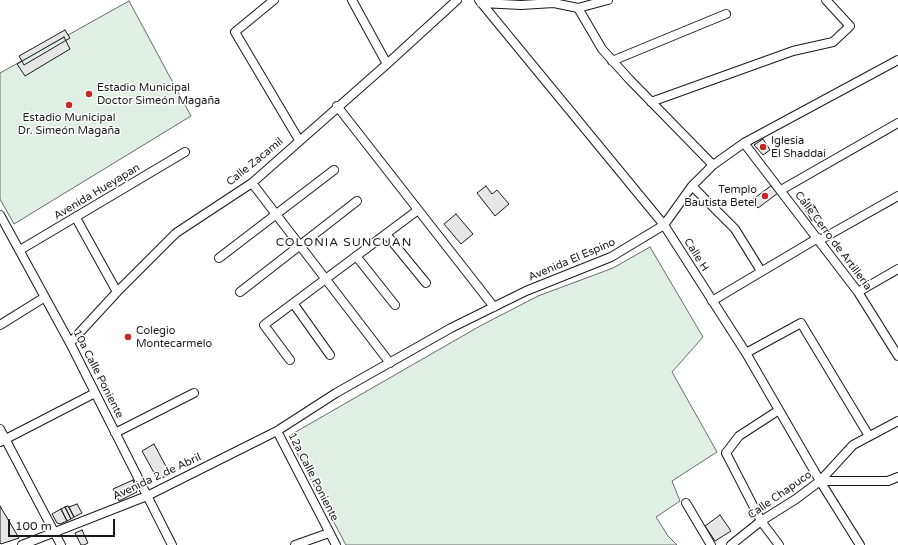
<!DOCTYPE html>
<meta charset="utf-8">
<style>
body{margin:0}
#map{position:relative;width:898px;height:545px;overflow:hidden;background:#fff;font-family:"Varela Round",sans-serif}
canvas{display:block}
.scale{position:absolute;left:8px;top:519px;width:107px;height:18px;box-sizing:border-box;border:2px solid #1a1a1a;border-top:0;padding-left:5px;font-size:12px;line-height:14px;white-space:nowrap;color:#1a1a1a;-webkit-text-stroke:3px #fff;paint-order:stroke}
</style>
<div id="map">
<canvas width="898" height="545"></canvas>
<div class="scale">100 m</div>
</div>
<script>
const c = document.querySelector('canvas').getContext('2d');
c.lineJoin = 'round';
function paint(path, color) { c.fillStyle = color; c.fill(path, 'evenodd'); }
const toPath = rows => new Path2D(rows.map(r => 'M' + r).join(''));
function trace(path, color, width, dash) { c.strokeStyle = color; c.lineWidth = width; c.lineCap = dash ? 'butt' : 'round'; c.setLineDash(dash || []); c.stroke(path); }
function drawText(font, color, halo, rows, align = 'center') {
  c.font = font + ' "Varela Round",sans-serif'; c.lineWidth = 3; c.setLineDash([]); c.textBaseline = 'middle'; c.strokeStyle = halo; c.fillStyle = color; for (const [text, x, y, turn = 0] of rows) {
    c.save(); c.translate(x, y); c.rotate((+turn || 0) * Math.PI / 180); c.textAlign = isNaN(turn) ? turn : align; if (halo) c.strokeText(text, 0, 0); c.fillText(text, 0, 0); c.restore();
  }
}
const green = toPath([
 [129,1,191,116,14,224,0,199,0,73,129,1],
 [650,247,703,337,672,372,717,452,672,481,680,501,656,517,668,536,677,545,346,545,291,442,292,434,480,326,538,296,613,268,650,247]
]);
paint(green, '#e0efe3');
trace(green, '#6a6a6a', 1);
const building = toPath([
 [65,30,70,38,24,65,19,56,65,30],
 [64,37,70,49,25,76,17,64,64,37],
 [763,139,770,150,763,155,754,145,763,139],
 [772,185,778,193,758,208,752,200,772,185],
 [486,186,492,194,497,190,509,204,495,216,477,193,486,186],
 [809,199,815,207,807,213,801,204,809,199],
 [815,207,820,216,812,221,807,213,815,207],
 [456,214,473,234,461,244,444,224,456,214],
 [154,444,170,474,158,480,142,451,154,444],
 [133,480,137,492,119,501,113,489,133,480],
 [77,504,82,513,74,517,69,507,77,504],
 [0,506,19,538,1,544,0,543,0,506],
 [68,506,74,517,71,519,65,507,68,506],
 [65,507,71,519,67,521,61,509,65,507],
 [61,509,67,521,60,524,57,523,52,514,61,509],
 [720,515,731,531,715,541,705,526,720,515],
 [82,530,88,543,84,545,81,545,75,533,82,530]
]);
paint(building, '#e6e6e6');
trace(building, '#1a1a1a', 1);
const minor = toPath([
 [274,0,235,32,299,140],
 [352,0,387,64],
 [479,0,664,225,746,353,820,481,860,545],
 [481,3,521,5,554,3,578,8,608,0],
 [578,8,602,49,629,79,713,165],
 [612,61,726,14],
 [651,102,793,51,833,42,850,26,826,0],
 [337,106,494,307],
 [744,143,858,292,898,356],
 [252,183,390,363],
 [692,186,735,229,761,271],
 [781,190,898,123],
 [0,215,70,343,172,545],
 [76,218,117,292],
 [386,234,426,283],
 [820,240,898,196],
 [20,250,185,152],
 [356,256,395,305],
 [219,258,334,170],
 [240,292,357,201],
 [858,292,898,269],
 [712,301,818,238],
 [293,303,330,355],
 [0,325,45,297],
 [70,343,117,292,176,233,252,183,387,64,457,0],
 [746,353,801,323,869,436],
 [290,360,264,325,418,210],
 [0,429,61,545],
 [277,431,336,545],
 [115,433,194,393],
 [0,442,95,393],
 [820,481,888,481,898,477],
 [686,503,711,545],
 [22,545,147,496,277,431,336,393,451,328,526,291,611,257,664,225,692,186,713,165,744,143,898,60],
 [295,545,329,533],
 [731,545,761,521,796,499,820,481,853,445,898,421],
 [779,545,761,521,726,453,739,436,779,410]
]);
trace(minor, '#1a1a1a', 10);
trace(minor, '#fff', 8);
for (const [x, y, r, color] of [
 [89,94,4,"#c62828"],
 [69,105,4,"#c62828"],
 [763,147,4,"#c62828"],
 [765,196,4,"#c62828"],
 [128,337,4,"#c62828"]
]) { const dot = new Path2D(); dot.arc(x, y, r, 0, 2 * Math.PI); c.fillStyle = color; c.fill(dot); trace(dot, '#fff', 1.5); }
drawText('11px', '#1a1a1a', '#fff', [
 ["Estadio Municipal",97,88],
 ["Doctor Simeón Magaña",97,101],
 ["Estadio Municipal",69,118,"center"],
 ["Dr. Simeón Magaña",69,131,"center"],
 ["Iglesia",771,141],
 ["El Shaddai",771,154],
 ["Templo",757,190,"right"],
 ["Bautista Betel",757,203,"right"],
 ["Colegio",136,331],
 ["Montecarmelo",136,344]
], 'left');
drawText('11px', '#1a1a1a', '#fff', [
 ["Calle Zacamil",255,162,-39],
 ["Avenida Hueyapan",97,192,-31],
 ["Calle Cerro de Artillería",833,241,53],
 ["Calle H",696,255,58],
 ["Avenida El Espino",572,260,-23],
 ["10a Calle Poniente",98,374,63],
 ["Avenida 2 de Abril",157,477,-25],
 ["12a Calle Poniente",313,477,63],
 ["Calle Chapuco",780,495,-35]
]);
c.letterSpacing = '1px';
drawText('12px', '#1a1a1a', '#fff', [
 ["COLONIA SUNCUAN",344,243]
]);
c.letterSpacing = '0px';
</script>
